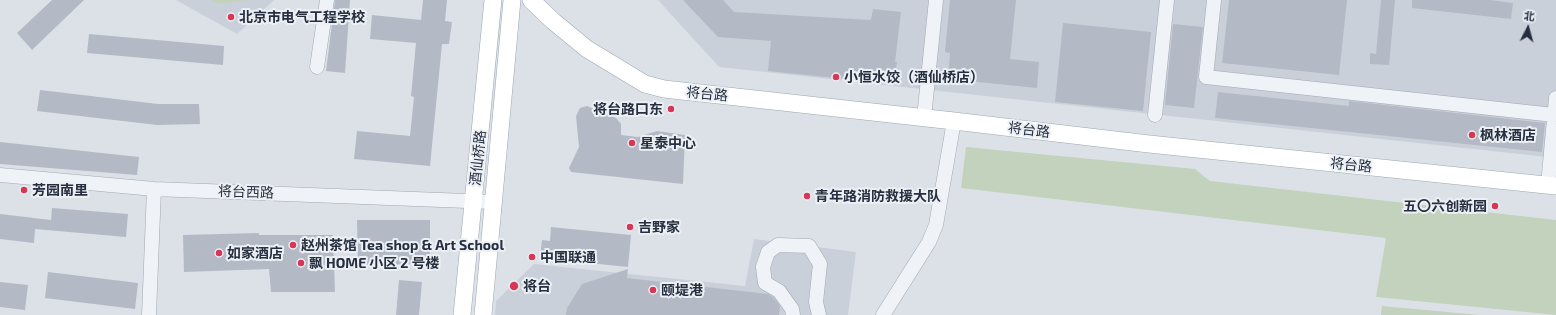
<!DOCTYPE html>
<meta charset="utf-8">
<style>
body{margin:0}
#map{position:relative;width:1556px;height:315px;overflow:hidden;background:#dce1e8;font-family:"Exo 2","Noto Sans SC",sans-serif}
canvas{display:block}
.north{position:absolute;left:1508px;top:8px;width:40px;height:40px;-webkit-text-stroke:3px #ecf0f5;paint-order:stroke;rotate:6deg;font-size:11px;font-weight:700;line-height:16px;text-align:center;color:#252f3f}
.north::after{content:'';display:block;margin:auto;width:14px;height:18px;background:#252f3f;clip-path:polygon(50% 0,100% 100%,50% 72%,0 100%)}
</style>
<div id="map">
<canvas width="1556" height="315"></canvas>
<div class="north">北</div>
</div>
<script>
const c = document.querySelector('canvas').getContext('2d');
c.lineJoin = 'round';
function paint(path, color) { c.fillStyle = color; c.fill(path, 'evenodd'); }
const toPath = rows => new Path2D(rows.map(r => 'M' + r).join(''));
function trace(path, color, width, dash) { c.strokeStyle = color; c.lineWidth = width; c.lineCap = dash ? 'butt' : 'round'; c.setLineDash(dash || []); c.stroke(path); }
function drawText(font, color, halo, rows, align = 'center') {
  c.font = font + ' "Exo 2","Noto Sans SC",sans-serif'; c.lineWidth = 4; c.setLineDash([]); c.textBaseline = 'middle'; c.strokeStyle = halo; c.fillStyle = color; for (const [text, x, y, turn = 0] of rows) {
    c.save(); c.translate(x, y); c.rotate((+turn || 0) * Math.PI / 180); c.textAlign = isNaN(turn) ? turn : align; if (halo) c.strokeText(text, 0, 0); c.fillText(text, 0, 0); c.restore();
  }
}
paint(toPath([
 [176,0,274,0,237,34],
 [658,0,1556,0,1556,158,719,67],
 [754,239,856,252,848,315,495,315,496,301,534,264,745,286]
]), '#cad0da');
paint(toPath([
 [211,0,247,0,217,4],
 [966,147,1195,169,1210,181,1556,220,1556,315,1376,297,1386,238,961,188],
 [1382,306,1480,315,1381,315]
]), '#c3d2bd');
paint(toPath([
 [52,0,84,0,32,50,17,33],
 [335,0,350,0,345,73,326,71],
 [423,0,447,0,445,21,452,22,449,44,442,44,430,166,354,159,357,131,410,136,414,97,411,96,416,43,370,39,372,15,421,20],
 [683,0,723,0,734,12,871,20,873,9,901,12,895,62,897,62,894,84,768,71,771,41,718,37],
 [950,0,1016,0,1010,59,1039,62,1037,88,948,79,950,53,945,52],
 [1229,0,1347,0,1339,75,1222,63],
 [1381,0,1395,0,1389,65,1370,64,1370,53,1376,54],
 [1412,0,1490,0,1513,3,1511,19,1412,8],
 [1063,23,1151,32,1143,111,1055,102],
 [1173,24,1203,27,1194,108,1165,105],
 [89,34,224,46,223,65,87,53],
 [40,90,158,104,199,104,200,124,157,125,37,111],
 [1218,92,1349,106,1349,101,1545,123,1542,152,1215,118],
 [587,106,616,118,621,124,621,135,638,137,657,131,685,135,683,184,571,172,569,168,579,147,576,116,580,108],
 [0,142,139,157,137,175,0,164],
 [52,208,128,214,126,237,35,229,34,243,0,239,0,214,51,220],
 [357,220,430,220,430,264,358,265],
 [551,227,631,235,628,267,540,258,542,240,550,241],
 [259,233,259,235,333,235,335,292,271,292,269,269,184,272,183,235],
 [628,269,627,278,768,294,773,297,780,306,779,315,566,315,567,308,582,284],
 [48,272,138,283,135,309,45,298],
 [399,280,422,282,419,315,396,315],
 [0,282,28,285,25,310,0,307]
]), '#b3bac5');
const minor = toPath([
 [1214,0,1206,77,1554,115],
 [317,67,327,0],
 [1155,115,1167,0],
 [924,118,936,0],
 [0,175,154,189,493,202],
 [1548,185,1556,98],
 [149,315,154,189],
 [793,315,792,309,779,291,765,283,763,267,768,252,778,245,809,246,820,264,816,302,819,315],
 [883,315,929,242,936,225,954,121]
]);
const major = toPath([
 [531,0,553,21,587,49,645,84,664,89,954,121,1149,144,1556,186],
 [462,315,493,0],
 [483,315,512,0]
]);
trace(minor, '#a1a8b2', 15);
trace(major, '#9ba6b4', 18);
trace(minor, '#eff2f6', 14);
trace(major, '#fff', 17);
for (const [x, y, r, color] of [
 [231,17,4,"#d73654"],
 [836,77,4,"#d73654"],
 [671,109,4,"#d73654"],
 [1472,135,4,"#d73654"],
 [632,143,4,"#d73654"],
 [24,190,4,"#d73654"],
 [807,196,4,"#d73654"],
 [1495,206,4,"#d73654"],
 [630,227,4,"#d73654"],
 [293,245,4,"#d73654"],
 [219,253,4,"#d73654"],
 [532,257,4,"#d73654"],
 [301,263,4,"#d73654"],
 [514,286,5,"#d73654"],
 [653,290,4,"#d73654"]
]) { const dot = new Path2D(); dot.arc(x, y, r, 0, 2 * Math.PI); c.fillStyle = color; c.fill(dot); trace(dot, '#ecf0f5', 1.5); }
drawText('bold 14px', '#252f3f', '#ecf0f5', [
 ["北京市电气工程学校",239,17],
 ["小恒水饺（酒仙桥店）",844,77],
 ["将台路口东",663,109,"right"],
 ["枫林酒店",1480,135],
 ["星泰中心",640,143],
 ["芳园南里",32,190],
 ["青年路消防救援大队",815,196],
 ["五〇六创新园",1487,206,"right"],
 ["吉野家",638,227],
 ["赵州茶馆 Tea shop & Art School",301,245],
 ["如家酒店",227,253],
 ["中国联通",540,257],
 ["飘 HOME 小区 2 号楼",309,263],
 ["将台",523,286],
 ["颐堤港",661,290]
], 'left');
drawText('14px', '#252f3f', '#ecf0f5', [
 ["将台路",707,94,6],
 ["将台路",1029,130,7],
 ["酒仙桥路",478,158,-84],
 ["将台路",1351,165,6],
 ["将台西路",246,192,2]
]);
</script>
